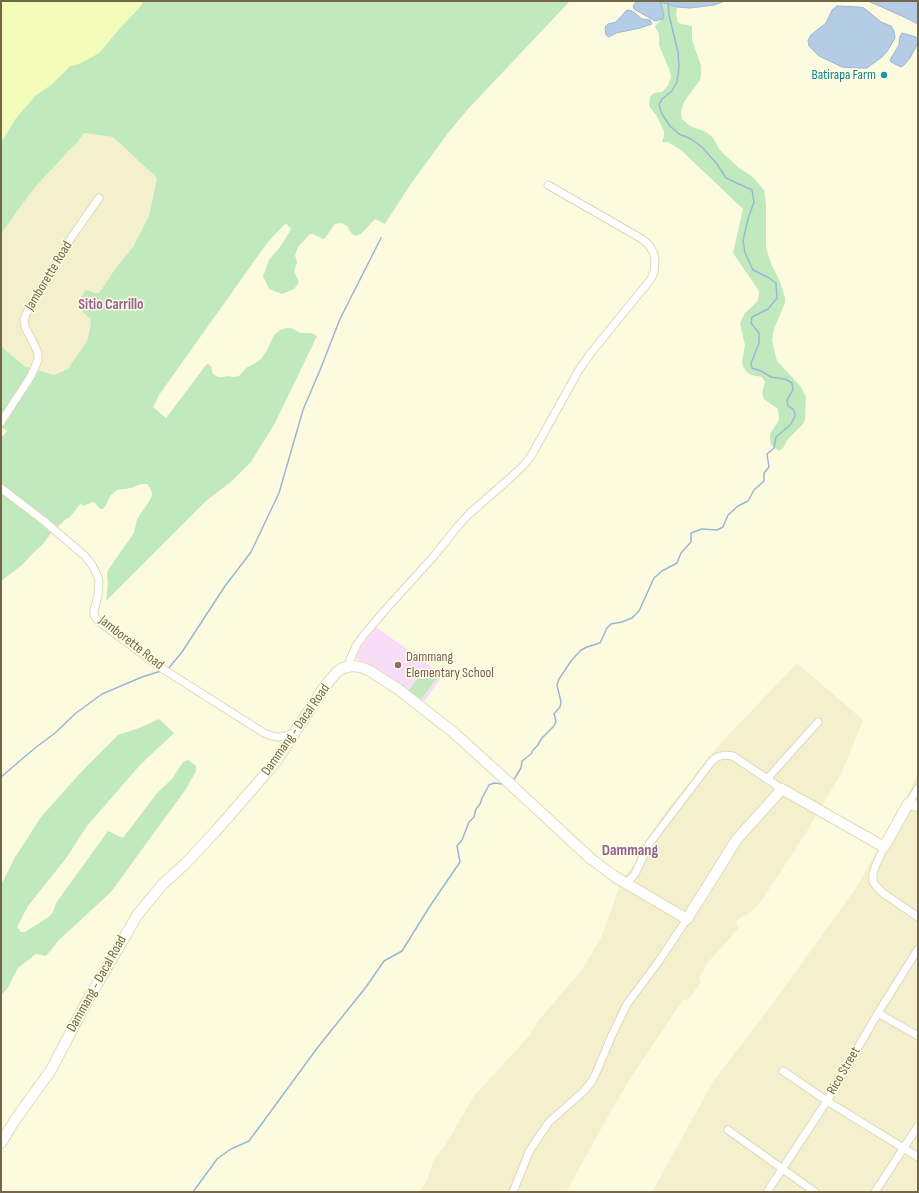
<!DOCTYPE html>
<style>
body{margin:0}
#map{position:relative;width:919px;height:1193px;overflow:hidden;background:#fcfbdf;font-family:"Sofia Sans Condensed",sans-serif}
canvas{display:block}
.frame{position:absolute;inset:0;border:2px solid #726647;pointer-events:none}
</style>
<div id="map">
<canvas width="919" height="1193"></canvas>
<div class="frame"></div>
</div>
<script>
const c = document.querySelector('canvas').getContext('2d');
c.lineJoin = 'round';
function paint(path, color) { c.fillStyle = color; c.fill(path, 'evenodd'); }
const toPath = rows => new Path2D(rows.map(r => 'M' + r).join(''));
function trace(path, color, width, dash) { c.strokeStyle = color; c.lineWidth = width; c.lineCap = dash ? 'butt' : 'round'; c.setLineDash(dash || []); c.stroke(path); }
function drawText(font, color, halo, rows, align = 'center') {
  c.font = font + ' "Sofia Sans Condensed",sans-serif'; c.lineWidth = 3; c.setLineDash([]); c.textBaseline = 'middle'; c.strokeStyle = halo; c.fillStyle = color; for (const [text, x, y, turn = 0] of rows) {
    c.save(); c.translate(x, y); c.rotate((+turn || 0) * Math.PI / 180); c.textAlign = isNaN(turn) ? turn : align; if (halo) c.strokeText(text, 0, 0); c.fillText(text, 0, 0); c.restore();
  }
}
paint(toPath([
 [84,133,113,137,157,178,149,216,148,217,133,247,109,277,99,293,95,293,88,290,82,294,79,300,79,308,89,317,91,323,87,341,71,364,68,369,54,375,24,366,1,346,1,234,21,206,36,186,56,165,69,150,77,143],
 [797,663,863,720,842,772,804,836,764,897,754,910,737,920,736,923,739,928,709,961,699,978,701,982,689,999,683,1000,631,1077,611,1111,566,1192,419,1192,427,1180,434,1159,444,1147,474,1096,530,1035,538,1021,581,971,601,938,619,888,624,877,635,864,647,840,666,811,719,745],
 [918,772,918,1192,652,1192,714,1080,768,1010,856,888,907,797]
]), '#f4f0cd');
paint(toPath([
 [376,627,443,675,421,706,354,656]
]), '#f8dcf8');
paint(toPath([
 [144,1,570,1,468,109,448,133,408,188,385,224,375,219,361,234,356,236,352,234,347,226,342,223,335,224,325,238,323,239,313,234,310,234,298,247,295,255,297,263,294,271,299,282,298,284,294,289,282,294,269,289,263,276,269,260,280,247,292,228,290,229,290,226,288,227,288,224,286,225,286,223,267,243,159,395,153,407,166,418,206,365,208,364,211,366,213,374,218,377,223,377,228,376,234,377,239,376,246,368,257,362,261,359,267,350,274,335,280,330,286,328,291,328,301,333,312,333,317,336,275,423,251,462,232,481,206,501,106,601,108,582,107,575,108,570,134,533,137,519,148,503,152,496,152,493,150,488,147,484,141,484,131,488,117,490,111,495,108,500,106,505,103,509,100,509,95,503,93,502,83,506,81,503,70,517,66,519,51,533,43,544,33,553,22,565,1,581,1,438,7,431,1,427,1,346,24,366,54,375,68,369,71,364,87,341,91,324,90,319,78,307,81,297,85,291,88,290,95,293,99,293,115,269,133,247,149,216,157,178,113,137,84,133,77,143,69,150,56,165,36,186,21,206,1,234,1,142,16,118,36,95,52,84,70,66,79,64,99,53,119,29,139,8],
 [659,3,668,4,677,7,676,14,678,22,681,24,692,26,692,40,701,66,701,75,700,80,684,102,682,108,681,113,682,119,690,126,706,132,710,135,714,139,719,149,727,157,739,168,753,177,764,190,766,204,766,248,771,263,780,282,785,298,785,303,774,329,772,340,773,345,777,361,801,387,806,397,805,419,803,424,788,439,783,448,779,451,771,445,770,439,770,434,779,420,778,409,764,399,762,393,765,382,762,377,751,375,747,372,743,367,742,362,745,345,740,323,745,313,757,302,759,296,759,291,733,253,743,209,682,151,668,142,662,142,664,136,664,131,656,115,649,106,650,97,654,93,662,92,664,90,668,85,671,77,669,69,659,45,659,34,656,29,655,26,657,24,663,19,664,16,662,7],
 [424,670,436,679,420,701,408,691],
 [159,719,174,733,140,765,87,826,67,857,28,906,17,927,21,932,25,932,50,916,53,912,56,903,108,831,123,838,157,793,172,779,183,762,188,760,196,766,196,771,186,789,111,892,59,940,46,956,36,954,18,968,7,989,1,995,1,885,14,859,41,817,83,770,118,735,142,727]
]), '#c0e9be');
paint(toPath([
 [1,1,144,1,139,8,119,29,99,53,79,64,70,66,52,84,36,95,16,118,1,142]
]), '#f3fcb9');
const water = toPath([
 [637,1,725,1,714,5,690,8,677,7,668,4,660,3,662,7,664,16,663,19,655,21,634,9,633,6,637,1],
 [868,1,918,1,918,24,902,16,868,1],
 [837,6,859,7,864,8,881,22,891,26,894,31,895,38,888,50,882,57,867,68,856,68,842,67,819,56,809,46,808,40,811,35,826,23,832,10,837,6],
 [628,10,632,11,642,19,650,20,652,24,640,28,616,33,609,37,606,35,605,27,608,24,616,22,626,11,628,10],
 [902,33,916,37,918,39,918,43,910,58,904,65,901,67,891,62,890,60,899,45,900,36,902,33]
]);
paint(water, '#b4cce5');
trace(water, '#9ab7d7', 1);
trace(toPath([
 [168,669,182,652,225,586,251,552,279,493,303,410,320,370,340,319,381,238],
 [1,777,35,748,55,733,76,713,102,694,142,677,161,671],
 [513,781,521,768,522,761,531,754,533,750,537,746,542,738,554,726,556,721,554,714,560,707,561,702,557,685,559,679,571,661,581,650,587,647,600,643,607,628,611,624,622,622,632,618,639,611,654,578,662,571,677,563,681,553,691,542,691,533,702,529,717,530,723,527,728,515,738,506,748,501,754,490,764,481,764,473,769,467,767,454,774,448,776,437,791,424,795,416,794,410,788,406,787,400,793,390,792,383,785,379,771,377,761,371,752,368,751,363,754,356,759,343,759,333,751,323,752,317,768,309,777,298,776,283,769,278,753,270,745,253,743,241,748,219,754,202,752,190,726,178,717,164,702,147,691,139,679,134,670,126,662,114,659,105,662,99,672,91,677,82,679,67,678,52,669,15,668,1],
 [193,1192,217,1159,231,1149,249,1141,318,1047,366,987,384,961,402,951,430,906,460,862,457,846,462,840,469,822,474,817,476,809,480,804,482,798,489,785,494,783,503,784]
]), '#9ab7d7', 1.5);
const street = toPath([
 [1,422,31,376,38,360,38,354,35,346,25,327,24,321,26,314,71,238,99,198],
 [1,488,44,521,85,556,92,565,97,575,99,580,98,595,94,611,94,615,98,621,163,669,264,733,272,736,279,737,286,736,295,732],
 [347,667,356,646,363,636,386,609,434,556,458,526,469,514,508,480,523,466,531,456,579,370,590,354,651,279,654,272,655,258,653,252,649,245,642,239,548,185],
 [767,779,818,722],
 [908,804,918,788],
 [884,847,875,867,873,874,873,882,876,886,883,893,918,917],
 [626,884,635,874,649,844,661,828,712,761,717,757,724,755,733,756,782,789],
 [878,1013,918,1036],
 [783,1071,827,1101,918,1157],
 [728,1130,815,1192],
 [513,1192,529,1152,538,1138,549,1122,584,1091,592,1081,597,1071,612,1035,627,1004,659,961,687,919],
 [767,1192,827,1101,878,1013,918,949],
 [875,1192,918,1126]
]);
const secondary = toPath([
 [1,1143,15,1120,51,1070,86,1003,138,914,163,884,185,864,215,832,275,763,325,686,337,672,343,668,352,666,361,667,370,671,398,689,453,732,507,781,590,858,606,870,617,878,687,919,737,839,782,789,884,847,908,804,918,806]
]);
trace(street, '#ddd8b9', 9);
trace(secondary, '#e2dbb6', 12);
trace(street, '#fff', 7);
trace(secondary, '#fff', 10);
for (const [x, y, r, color] of [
 [884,75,4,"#0f9aa8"],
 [398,665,4,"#8d6e63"]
]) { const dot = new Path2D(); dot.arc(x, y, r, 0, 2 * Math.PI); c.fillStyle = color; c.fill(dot); trace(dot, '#fffee5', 1.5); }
drawText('14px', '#0d838f', '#fffee5', [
 ["Batirapa Farm",876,75]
], 'right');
drawText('14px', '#726647', '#fffee5', [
 ["Jamborette Road",49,276,-59],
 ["Jamborette Road",131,643,38],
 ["Dammang - Dacal Road",296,730,-55],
 ["Dammang - Dacal Road",97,984,-61],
 ["Rico Street",844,1071,-60]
]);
drawText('14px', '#785e54', '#fffee5', [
 ["Dammang",406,657],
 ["Elementary School",406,673]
], 'left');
drawText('bold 15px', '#966294', '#fffee5', [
 ["Sitio Carrillo",111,305]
]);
drawText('bold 16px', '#966294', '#fffee5', [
 ["Dammang",630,851]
]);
</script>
